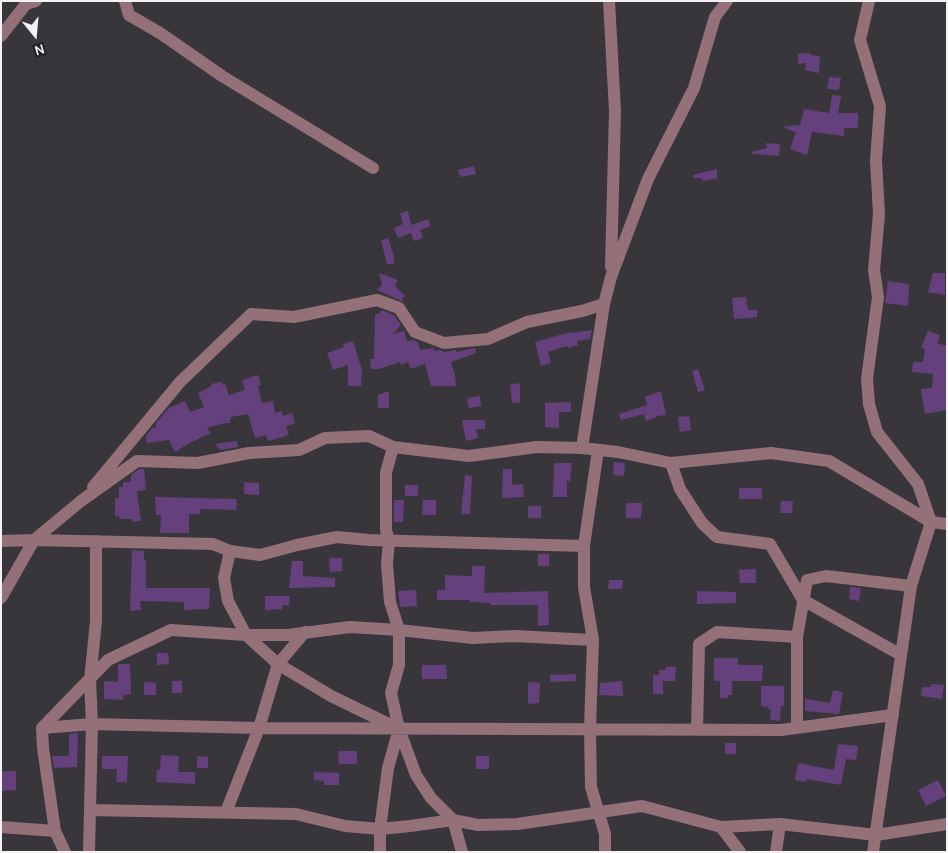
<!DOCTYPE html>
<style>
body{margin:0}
#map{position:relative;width:948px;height:853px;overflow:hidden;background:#39363b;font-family:Karla,sans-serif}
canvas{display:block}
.frame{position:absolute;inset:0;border:2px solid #f4f2f5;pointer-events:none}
.north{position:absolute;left:10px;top:10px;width:50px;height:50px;-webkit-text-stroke:4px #201e20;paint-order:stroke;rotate:163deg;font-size:14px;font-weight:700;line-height:20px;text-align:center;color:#f4f2f5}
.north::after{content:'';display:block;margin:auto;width:18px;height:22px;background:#f4f2f5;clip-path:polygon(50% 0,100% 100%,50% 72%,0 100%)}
</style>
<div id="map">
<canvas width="948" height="853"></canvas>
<div class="frame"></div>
<div class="north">N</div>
</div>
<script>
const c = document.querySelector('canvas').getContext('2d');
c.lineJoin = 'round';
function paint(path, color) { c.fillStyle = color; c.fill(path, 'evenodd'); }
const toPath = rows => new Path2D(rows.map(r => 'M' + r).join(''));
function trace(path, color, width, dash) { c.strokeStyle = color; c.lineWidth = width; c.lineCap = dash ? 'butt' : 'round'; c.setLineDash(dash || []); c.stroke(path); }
paint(toPath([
 [810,53,811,55,820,56,819,73,805,70,806,63,798,64,798,54],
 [829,77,841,78,839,90,827,89],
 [832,95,841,96,838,113,858,113,858,128,844,128,844,136,812,132,807,155,790,149,796,132,782,127,800,125,804,109,829,113],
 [766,143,780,144,779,156,752,154,752,152,767,148],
 [474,166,476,174,460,177,458,170],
 [717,169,717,178,703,181,702,178,693,178,693,175],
 [408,211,411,225,428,219,431,226,420,230,423,238,414,241,411,233,398,238,394,228,403,224,400,213],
 [388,238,394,256,394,264,387,264,381,240],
 [379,273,398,280,395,286,405,296,402,299,404,302,377,290,382,285],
 [933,273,945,273,945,295,928,292],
 [888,281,909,284,908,306,885,303],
 [746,297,748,310,757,310,757,317,734,319,732,298],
 [381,310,394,315,401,325,393,334,404,331,407,341,413,340,418,342,420,350,434,348,434,351,440,350,444,352,456,350,457,352,475,348,476,353,451,362,455,375,456,386,431,386,425,364,410,369,408,362,401,365,400,362,379,369,371,369,370,359,374,359,375,314,379,314],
 [592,330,590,339,577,341,578,345,568,348,567,346,548,352,551,363,541,366,535,342,570,332,571,333],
 [928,331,940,335,937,343,947,346,947,410,925,414,921,389,932,388,933,374,912,372,913,362,923,362,925,349,921,348],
 [353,341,362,370,361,386,348,386,348,365,333,370,327,353,344,347,343,344],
 [698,369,705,390,698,392,692,371],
 [258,375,261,385,258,386,262,403,273,401,275,413,281,411,283,416,292,413,295,423,286,426,289,435,268,441,266,435,255,438,248,414,231,417,230,423,226,423,207,428,211,433,188,444,175,452,169,440,146,443,146,436,152,428,156,428,156,423,169,408,185,401,190,412,204,407,198,393,212,386,211,384,222,382,222,385,225,384,229,395,245,390,242,380],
 [518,383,520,384,520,402,512,403,510,385],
 [389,391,389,408,378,408,378,395],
 [661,391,666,415,656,416,657,417,646,421,644,414,621,420,619,414,647,405,645,397],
 [480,396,481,406,469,408,467,398],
 [571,402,571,412,559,412,559,428,545,427,545,403],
 [689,416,691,430,680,432,678,417],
 [462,420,485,420,485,429,476,429,478,438,466,441],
 [237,441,238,447,220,450,215,444],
 [614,462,625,463,624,476,613,475],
 [554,463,572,463,570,481,567,481,567,497,553,497],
 [139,469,144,469,146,490,137,491,141,521,132,522,132,519,121,519,118,516,115,516,115,498,119,498,119,487,123,487,123,482,131,482,131,475],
 [503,469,512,469,512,485,523,484,524,497,502,498],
 [465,475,472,476,470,514,461,514],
 [244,482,259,483,259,495,244,494],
 [405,485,418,485,418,496,405,496],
 [739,488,762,488,762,499,739,499],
 [155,497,237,499,236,510,200,509,200,514,189,514,189,533,160,533,161,515,156,515],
 [394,500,404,500,403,522,394,522],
 [423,500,436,500,436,515,422,515],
 [781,501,793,501,792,513,780,513],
 [626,503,642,503,641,518,626,518],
 [528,506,541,506,541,518,528,518],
 [132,550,144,551,144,560,146,560,146,588,210,588,209,609,184,610,184,602,140,601,141,610,130,611],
 [538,554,549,554,549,566,538,566],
 [329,558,342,558,342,571,330,572],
 [292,561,303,561,303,576,335,578,335,587,289,588],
 [472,566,485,566,484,593,548,591,549,625,538,626,538,605,490,605,490,603,470,602,470,600,437,600,437,590,445,590,445,575,472,576],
 [756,569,756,583,740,583,739,570],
 [609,580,623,580,622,589,608,589],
 [850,587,861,588,859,601,849,599],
 [416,590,417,606,400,607,398,591],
 [697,591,736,592,736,603,697,604],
 [265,596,290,596,289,606,282,605,282,609,265,610],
 [157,653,168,653,169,664,157,665],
 [714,658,738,658,738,665,763,665,762,681,732,681,732,695,728,695,728,698,720,698,720,681,714,681],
 [118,664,130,664,131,694,123,695,123,700,104,699,104,681,118,682],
 [422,665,446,665,447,679,422,679],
 [666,667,676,667,675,681,663,681,663,694,653,694,653,675,659,675,659,670,665,670],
 [576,674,576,681,550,682,550,675],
 [172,681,182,681,182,693,172,693],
 [622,681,623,696,599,695,600,683],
 [144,682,156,683,156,695,144,695],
 [528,682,540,683,539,703,528,704],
 [931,684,944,685,942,699,921,696,922,687,931,687],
 [761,686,784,686,784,706,781,706,780,721,770,720,771,709,768,709,768,707,761,706],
 [833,690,843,692,839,714,805,711,805,699,830,703],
 [78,733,77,767,54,768,52,756,69,756,69,734],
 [725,743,736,743,736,754,725,754],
 [838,744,858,746,856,760,846,759,841,785,807,779,806,782,795,780,798,763,834,770],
 [338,751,357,751,357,764,339,764],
 [161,755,179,756,178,772,195,772,195,784,156,782,157,770,160,770],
 [102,756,128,756,127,782,116,782,117,769,102,769],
 [197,756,208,757,208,768,197,768],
 [476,756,489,756,489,769,476,769],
 [1,771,16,771,16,790,1,791],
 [314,772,339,773,339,785,324,785,324,781,314,780],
 [938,780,946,796,926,806,918,790]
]), '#64407c');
trace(toPath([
 [125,1,129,15,160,33,222,76,373,168],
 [609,1,615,111,611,267],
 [869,1,860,40,880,106,876,160,879,214,874,270,878,297,867,379,869,404,877,432,918,484,931,522,911,586,873,852],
 [1,36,26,4,36,1],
 [393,447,386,473,386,530,389,541,387,564,390,602,399,630,399,665,391,693,399,729,416,775,431,798,453,820,462,852],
 [582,448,604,304,611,277,648,179,694,88,715,17,727,1],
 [598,450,584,546,584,587,593,640,590,729,591,787,605,834,605,852],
 [671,463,680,489,702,523,717,537,770,544,803,600,901,655],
 [93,487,180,382,251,314,294,317,377,300,399,308,415,332,444,343,488,339,527,322,582,311,604,304],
 [1,541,34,540,213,544,230,551,260,555,297,545,337,537,369,540,584,546],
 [230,551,224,578,228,601,246,635,278,664,331,696,399,729,388,768,380,829,380,852],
 [1,598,34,540,81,501,137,461,198,463,249,453,299,450,325,438,369,436,393,447,469,456,537,447,582,448,618,452,671,463,771,453,829,461,931,522,947,524],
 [797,637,797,728],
 [42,728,92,724,259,728,781,730,893,715],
 [697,730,699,644,717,632,797,637,807,580,826,576,911,586],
 [90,810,296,814,345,826,380,829,410,826,453,820,478,825,517,824,642,806,721,827,780,824,876,835,947,824],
 [226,812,259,728,278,664,305,632],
 [1,827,55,831,65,852],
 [721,827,740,852],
 [55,831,43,748,42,728,108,660,171,630,246,635,288,635,350,627,399,630,473,638,514,636,593,640],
 [89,852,92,724,90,680,96,621,96,541],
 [776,852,780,824]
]), '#947079', 12);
</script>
